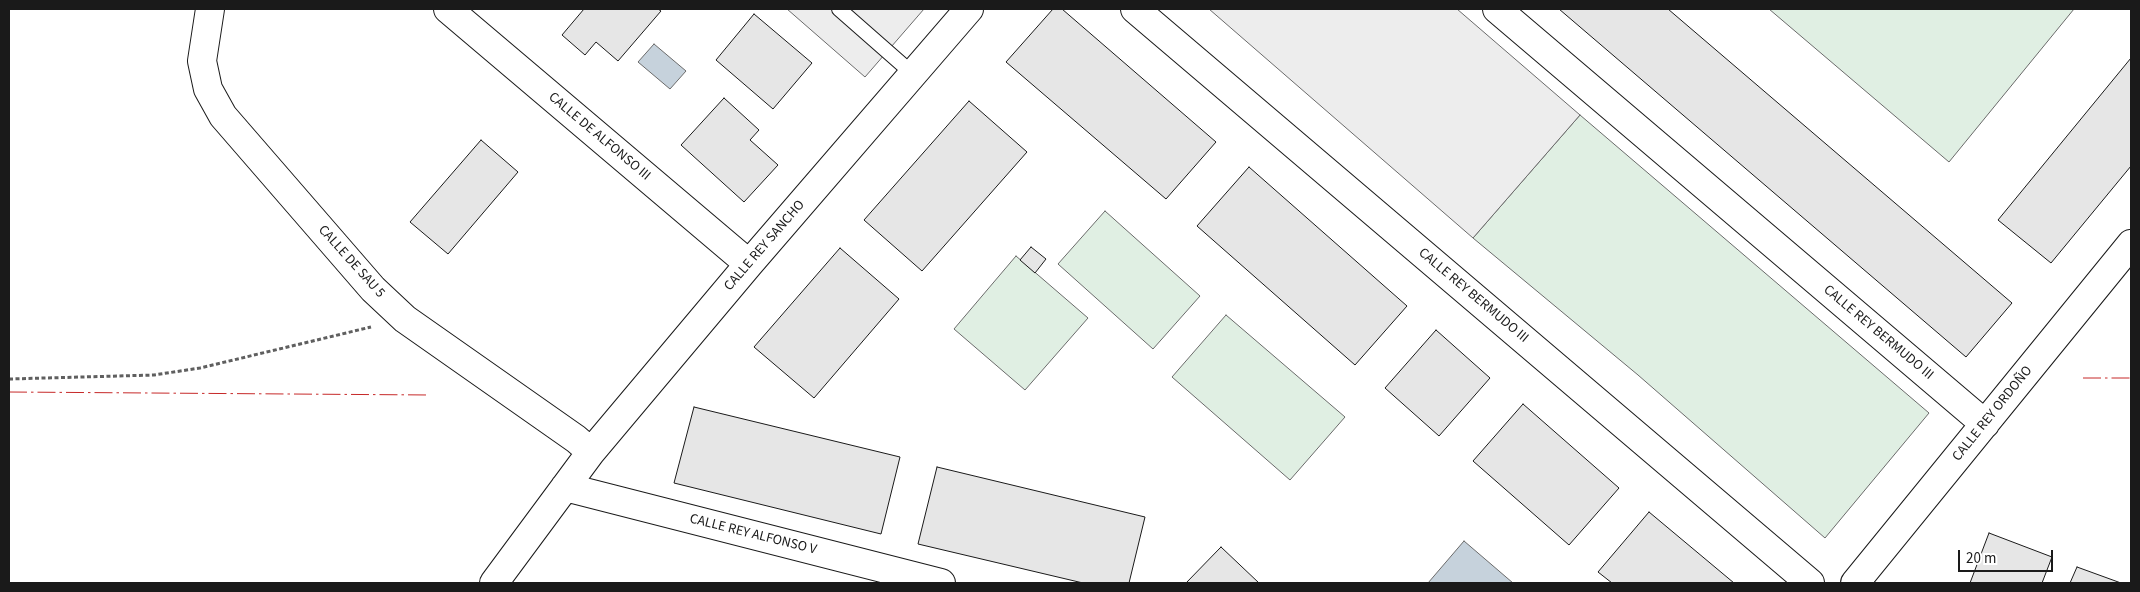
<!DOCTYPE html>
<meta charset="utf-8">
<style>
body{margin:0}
#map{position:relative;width:2140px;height:592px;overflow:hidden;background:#fff;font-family:"Source Sans 3",sans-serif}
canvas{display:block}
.frame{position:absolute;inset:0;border:10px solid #1a1a1a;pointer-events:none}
.scale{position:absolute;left:1958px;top:550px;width:95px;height:22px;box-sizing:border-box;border:2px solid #1a1a1a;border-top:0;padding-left:6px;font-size:15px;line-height:18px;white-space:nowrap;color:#1a1a1a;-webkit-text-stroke:4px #fff;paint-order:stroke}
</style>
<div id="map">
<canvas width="2140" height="592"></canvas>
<div class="frame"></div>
<div class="scale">20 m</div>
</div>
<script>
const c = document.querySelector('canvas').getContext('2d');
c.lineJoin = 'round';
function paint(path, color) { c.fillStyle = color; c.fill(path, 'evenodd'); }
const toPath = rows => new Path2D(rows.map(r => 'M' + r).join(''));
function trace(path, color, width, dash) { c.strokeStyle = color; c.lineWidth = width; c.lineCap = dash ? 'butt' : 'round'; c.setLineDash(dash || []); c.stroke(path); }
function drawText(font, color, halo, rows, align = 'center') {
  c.font = font + ' "Source Sans 3",sans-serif'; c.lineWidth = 4; c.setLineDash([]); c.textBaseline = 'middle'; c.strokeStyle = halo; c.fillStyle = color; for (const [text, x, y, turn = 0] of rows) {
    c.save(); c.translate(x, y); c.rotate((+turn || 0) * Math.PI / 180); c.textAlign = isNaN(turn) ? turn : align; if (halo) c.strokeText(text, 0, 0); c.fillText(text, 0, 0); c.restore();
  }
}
const green = toPath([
 [1769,9,2074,9,1949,162,1769,9],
 [1580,115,1929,413,1825,538,1638,375,1473,238,1580,115],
 [1105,211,1200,296,1153,349,1058,264,1105,211],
 [1016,256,1088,318,1025,390,954,329,1016,256],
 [1226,315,1345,417,1290,480,1172,377,1226,315]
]);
paint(green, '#e0efe3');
trace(green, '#6a6a6a', 1);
const parking = toPath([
 [787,9,924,9,865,77,787,9],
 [1209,9,1457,9,1580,115,1473,238,1209,9]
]);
paint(parking, '#ededed');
trace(parking, '#6a6a6a', 1);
const water = toPath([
 [654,44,686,71,670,89,638,62,654,44],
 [1464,541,1513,583,1428,583,1464,541]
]);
paint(water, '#c6d2dc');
trace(water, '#6a6a6a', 1);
const building = toPath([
 [584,9,658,9,661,11,618,61,596,42,585,55,562,35,584,9],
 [1053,9,1062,9,1216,142,1166,199,1006,62,1053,9],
 [1559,9,1668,9,2012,303,1966,357,1559,9],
 [754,14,812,63,773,109,716,60,754,14],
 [2131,58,2131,166,2051,263,1998,220,2131,58],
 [724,98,759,130,750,140,778,165,744,202,681,145,724,98],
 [969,101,1027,152,922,271,864,220,969,101],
 [481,140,518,172,448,254,410,222,481,140],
 [1249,167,1407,306,1355,365,1197,226,1249,167],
 [1031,247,1046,259,1035,273,1020,260,1031,247],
 [840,248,899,299,814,398,754,347,840,248],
 [1436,330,1490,378,1439,436,1385,388,1436,330],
 [1523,404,1619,488,1569,545,1473,461,1523,404],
 [694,407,900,457,881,534,674,483,694,407],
 [937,467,1145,517,1129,583,1083,583,918,544,937,467],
 [1649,512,1734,583,1612,583,1598,572,1649,512],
 [1989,533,2052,557,2042,583,1970,583,1989,533],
 [1221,547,1259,583,1186,583,1221,547],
 [2077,567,2121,583,2070,583,2077,567]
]);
paint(building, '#e6e6e6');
trace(building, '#1a1a1a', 1);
const service = toPath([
 [839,9,913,74]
]);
const minor = toPath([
 [210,9,202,61,208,89,223,116,373,289,405,319,576,439,591,452],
 [448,9,749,264],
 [1135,9,1810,583],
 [1497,9,1985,424],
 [565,487,941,583],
 [494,583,591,452,749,264,969,9],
 [1855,583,2131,244]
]);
trace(service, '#1a1a1a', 16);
trace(minor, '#1a1a1a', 30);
trace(toPath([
 [9,379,154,375,200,368,371,327]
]), '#5f5f5f', 3, [4, 2.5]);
trace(service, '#fff', 14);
trace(minor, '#fff', 28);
trace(toPath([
 [2083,378,2131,378],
 [9,392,430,395]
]), '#c62828', 1, [18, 4, 2.5, 4]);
drawText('14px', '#1a1a1a', '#fff', [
 ["CALLE DE ALFONSO III",599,137,40],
 ["CALLE REY SANCHO",765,246,-49],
 ["CALLE DE SAU 5",351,262,48],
 ["CALLE REY BERMUDO III",1473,296,40],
 ["CALLE REY BERMUDO III",1878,333,40],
 ["CALLE REY ORDOÑO",1993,414,-51],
 ["CALLE REY ALFONSO V",753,535,14]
]);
</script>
